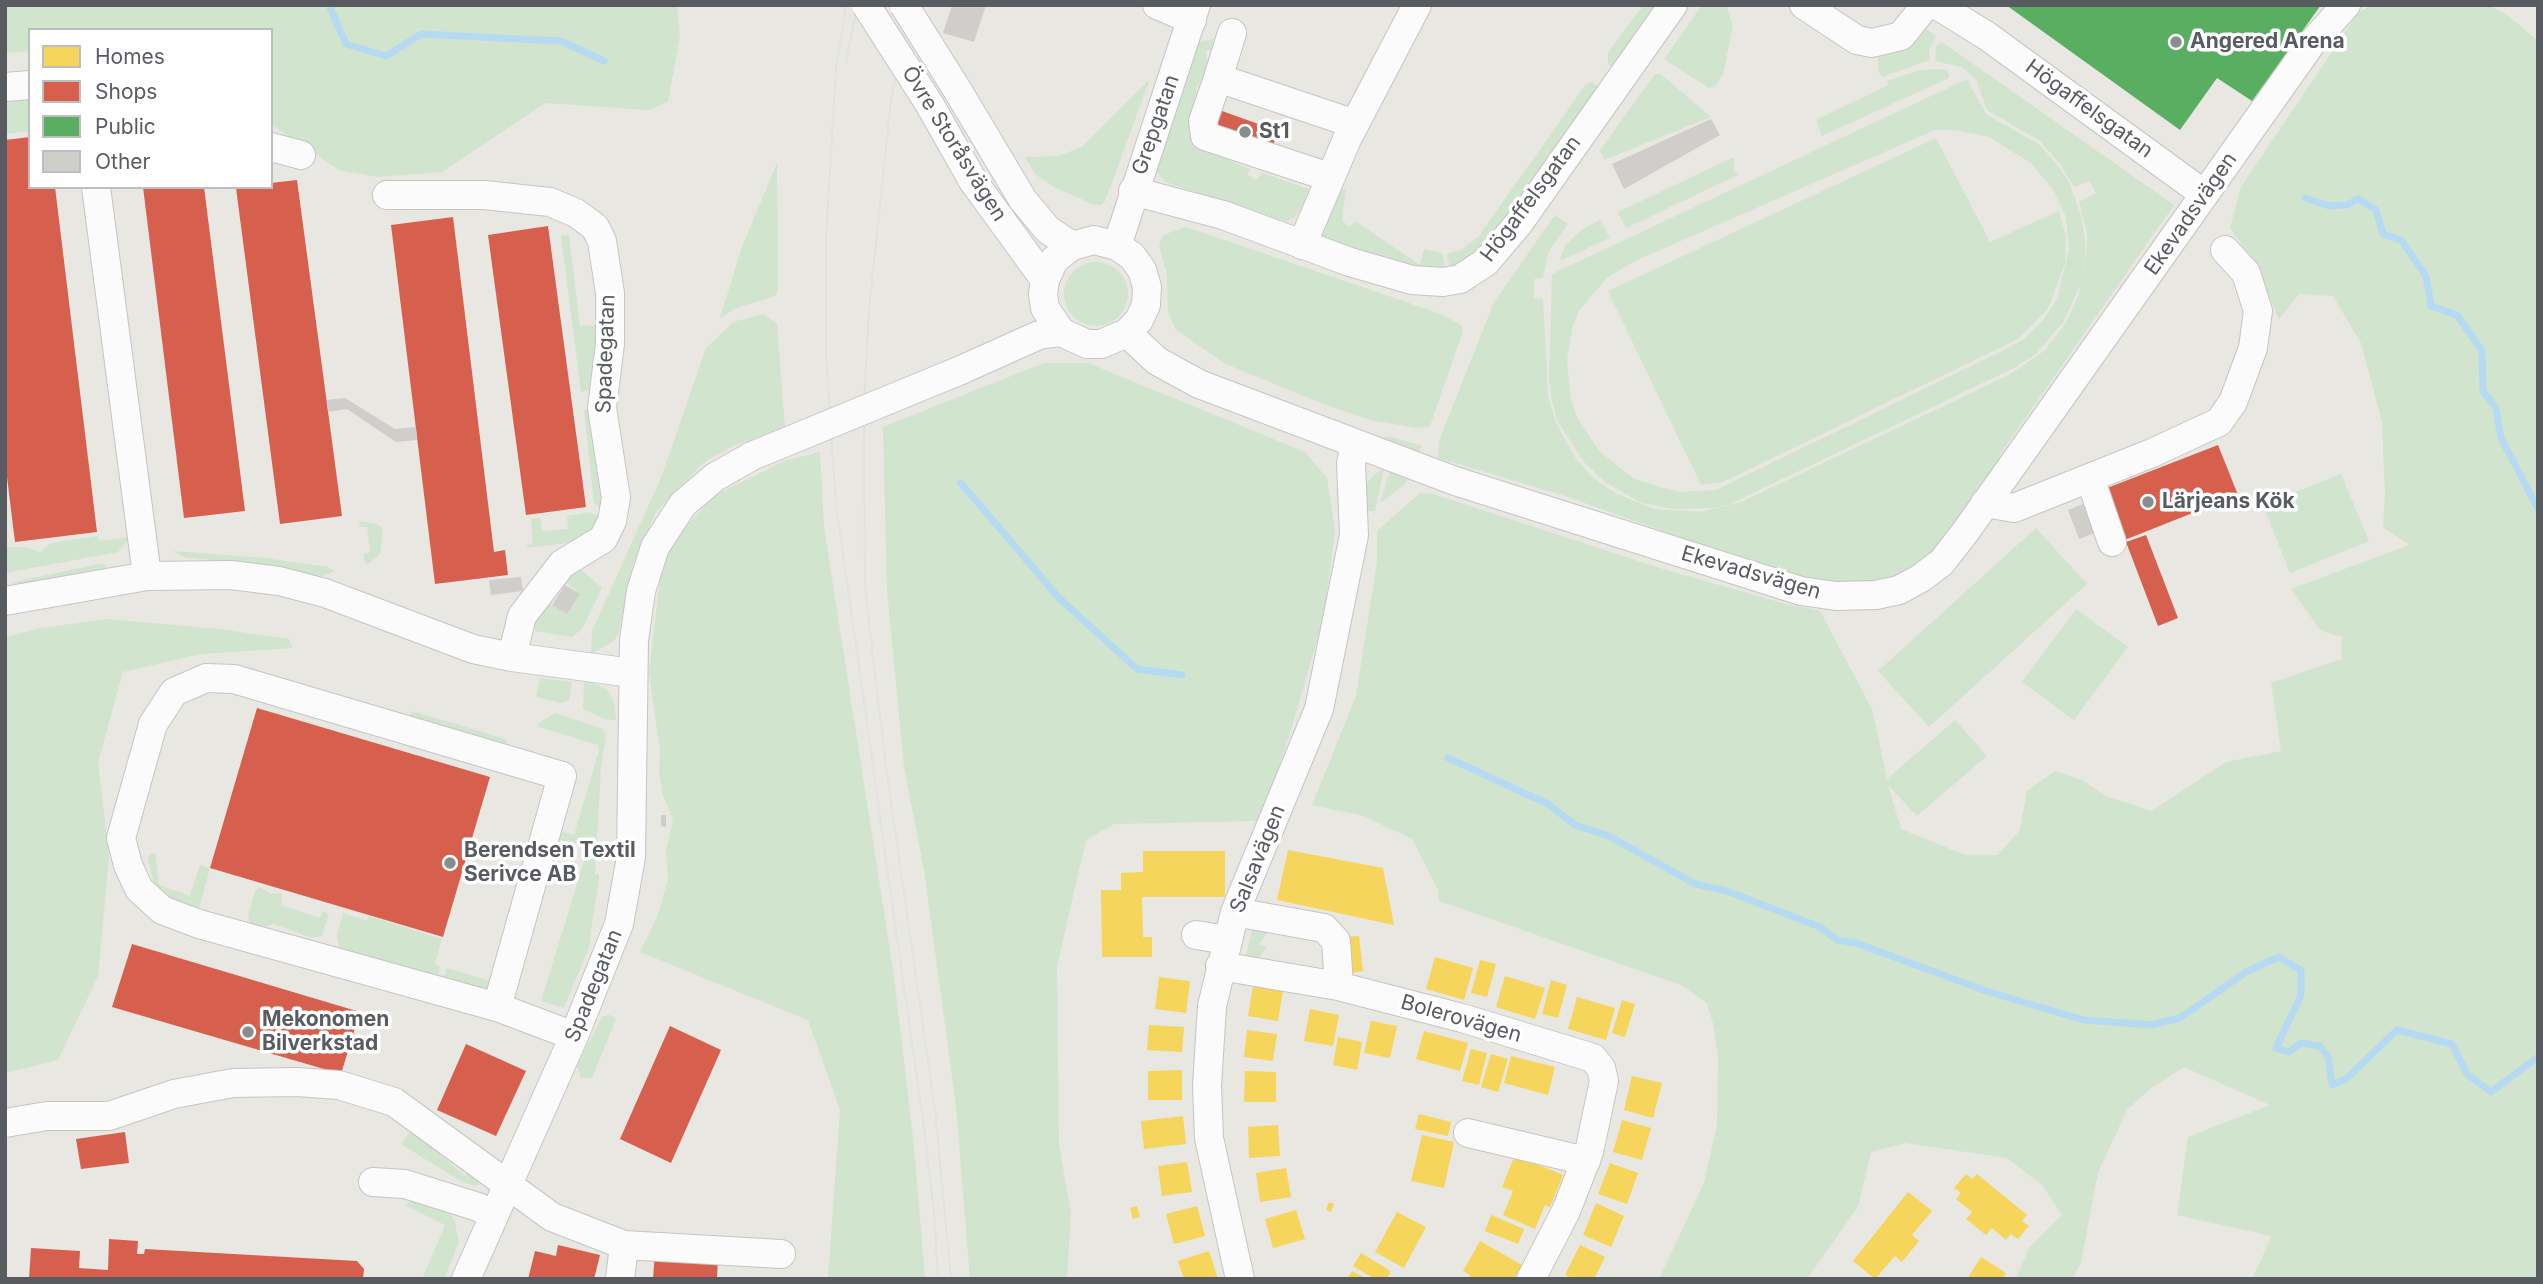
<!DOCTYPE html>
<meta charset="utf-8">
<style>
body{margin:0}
#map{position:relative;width:2543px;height:1284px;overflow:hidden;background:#e8e7e2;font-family:Inter,sans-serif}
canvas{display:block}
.frame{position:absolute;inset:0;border:7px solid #585c60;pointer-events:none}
.legend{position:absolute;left:28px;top:28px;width:245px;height:161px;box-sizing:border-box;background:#fff;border:2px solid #bcbebf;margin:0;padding:9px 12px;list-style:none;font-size:21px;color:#585c60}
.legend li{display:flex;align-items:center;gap:14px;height:35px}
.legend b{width:35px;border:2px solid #bcbebf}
</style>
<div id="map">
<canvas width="2543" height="1284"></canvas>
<div class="frame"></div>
<ul class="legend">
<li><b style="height:19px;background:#f6d55c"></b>Homes</li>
<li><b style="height:19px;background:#d6604d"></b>Shops</li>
<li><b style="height:19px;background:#5aae61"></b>Public</li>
<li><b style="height:19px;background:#cfcecb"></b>Other</li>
</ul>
</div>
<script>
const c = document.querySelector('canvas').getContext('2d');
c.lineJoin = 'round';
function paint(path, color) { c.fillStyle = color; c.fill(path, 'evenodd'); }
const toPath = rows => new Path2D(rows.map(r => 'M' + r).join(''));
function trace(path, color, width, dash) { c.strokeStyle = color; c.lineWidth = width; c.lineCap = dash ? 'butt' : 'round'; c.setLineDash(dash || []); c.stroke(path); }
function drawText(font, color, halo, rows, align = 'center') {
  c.font = font + ' Inter,sans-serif'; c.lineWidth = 7; c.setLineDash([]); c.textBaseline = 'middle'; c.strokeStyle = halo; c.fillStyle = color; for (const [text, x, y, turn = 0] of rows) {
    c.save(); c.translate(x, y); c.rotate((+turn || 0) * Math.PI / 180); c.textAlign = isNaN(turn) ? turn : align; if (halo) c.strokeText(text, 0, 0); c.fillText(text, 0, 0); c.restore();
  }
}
paint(toPath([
 [5,5,677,5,680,36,668,102,649,110,545,103,442,172,377,177,339,170,271,124,271,30,30,30,30,51,5,53],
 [1643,5,1661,5,1616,69,1608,64,1608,53],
 [1702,5,1726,5,1733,26,1723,74,1715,86,1709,88,1664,59],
 [2373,5,2489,5,2510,17,2538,41,2538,1279,2252,1279,2272,1236,2177,1215,2188,1137,2270,1105,2184,1067,2151,1088,2127,1110,2098,1172,2081,1263,2072,1279,2016,1279,2029,1248,2062,1215,2042,1185,2007,1158,1905,1143,1871,1152,1858,1207,1807,1279,1659,1279,1704,1183,1717,1124,1718,1059,1714,1027,1707,1003,1681,985,1439,901,1438,890,1412,839,1364,816,1312,805,1356,696,1377,562,1377,531,1420,493,1433,494,1663,569,1786,604,1820,611,1872,709,1887,779,1955,720,1987,756,1917,816,1888,785,1901,829,1965,855,1998,855,2020,830,2027,791,2055,771,2084,781,2105,796,2152,811,2226,762,2281,751,2271,683,2341,659,2342,637,2321,631,2291,589,2409,545,2383,527,2385,495,2382,422,2361,343,2333,296,2299,294,2279,319,2256,265,2230,228,2241,187,2359,12],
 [1923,27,1936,36,1929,50,1930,60,1882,77,1878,71,1878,56,1906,46],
 [1214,39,1214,50,1206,50,1207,66,1197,89,1190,123,1207,151,1249,169,1248,175,1256,180,1263,173,1311,190,1297,215,1287,222,1171,184,1163,180,1154,167,1198,42],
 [1942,42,2174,205,1999,456,2004,460,1957,527,1921,565,1886,582,1810,584,1568,497,1438,458,1439,441,1494,302,1555,215,1568,224,1548,252,1543,278,1534,279,1534,298,1543,299,1548,396,1556,423,1574,456,1592,477,1615,493,1654,509,1700,512,1741,502,2009,375,2044,351,2066,323,2079,294,2087,248,2087,233,2079,202,2096,193,2090,181,2074,187,2060,164,2040,141,1987,110,1976,79,1962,67,1935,61,1936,46],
 [1939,69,1948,71,1949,78,1822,136,1816,120,1888,85,1887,81,1920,70],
 [1655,74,1661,74,1711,117,1604,160,1600,150],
 [1150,79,1105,201,1101,205,1095,205,1054,187,1036,175,1025,157,1058,156,1082,147],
 [1967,79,1986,114,2040,145,2058,166,2070,184,2081,216,2086,247,2081,283,2064,321,2036,354,2014,368,1730,504,1712,508,1674,509,1642,503,1605,482,1584,462,1558,422,1552,401,1549,379,1552,274],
 [1935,130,1955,130,1989,137,2031,163,2054,191,2066,217,2069,249,2057,299,2042,322,2024,339,2000,352,1716,490,1681,492,1659,487,1633,478,1599,451,1577,417,1571,399,1567,361,1572,328,1579,311,1608,277,1637,260],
 [1592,82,1599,88,1507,222,1477,256,1450,269,1447,254,1461,250,1479,236,1586,84],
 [30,97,30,131,5,134,5,100],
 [1936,138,1990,242,2059,211,2066,237,2065,263,2048,309,2018,339,1723,482,1701,485,1608,291],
 [1734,157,1734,171,1738,175,1626,228,1618,212],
 [777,163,778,291,775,296,736,308,720,318,742,247],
 [1340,189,1346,190,1342,220,1349,227,1355,221,1420,265,1424,249,1442,253,1445,269,1423,271,1321,237,1319,235],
 [1600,220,1610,238,1560,261,1565,245,1583,229],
 [1186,227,1441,314,1461,325,1463,331,1430,426,1418,428,1370,420,1323,404,1226,364,1175,329,1168,311,1167,274,1159,246,1163,235],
 [569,235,580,326,599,325,598,352,591,385,589,390,581,392,561,236],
 '1064 294a32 32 0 1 1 64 0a32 32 0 1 1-64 0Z',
 [763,314,777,324,785,428,735,445,704,462,656,512,632,567,619,632,614,641,591,654,592,631,661,478,706,348,733,322],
 [1044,363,1088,363,1305,452,1327,478,1335,531,1324,617,1286,746,1259,821,1114,824,1086,840,1057,966,1059,1145,1071,1213,1067,1279,970,1279,956,1106,924,870,904,767,887,590,883,427],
 [591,409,605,512,594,503,584,410],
 [1373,437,1392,437,1422,446,1419,451,1413,451],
 [820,452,824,527,894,976,914,1147,925,1279,828,1279,840,1110,808,1020,640,952,658,915,668,879,666,850,673,819,663,795,659,771,660,751,649,672,661,572,671,548,684,528,714,496,784,461],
 [1384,469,1375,511,1363,511,1367,483,1376,473],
 [1390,471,1407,478,1404,485,1380,503],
 [2341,474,2369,541,2290,573,2263,505],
 [589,512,603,519,598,527,574,542,527,548,527,545,533,543,531,519,540,518,542,531,568,529,567,516],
 [359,521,377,524,383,529,380,554,368,564,365,563,363,554,370,552,367,527,360,527],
 [2036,528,2087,584,1929,727,1878,671],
 [98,536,99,541,127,537,128,540,118,552,5,573,5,547,24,547,40,552,51,543],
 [172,551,265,558,328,567,335,571,324,576,310,575,243,562,186,558],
 [98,564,107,565,104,569,24,585,10,583],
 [579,568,602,588,583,627,573,637,535,631,534,623,544,600,567,614,580,594,564,581],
 [2076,609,2128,647,2074,720,2022,682],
 [107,619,219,629,289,639,293,648,201,654,123,672,98,762,109,856,98,976,58,1060,5,1073,5,637,41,628],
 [540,678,572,682,569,700,562,703,536,697],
 [590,681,607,690,615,705,616,720,605,719,583,709,584,683],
 [412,711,506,739,507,742,498,748,408,721],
 [556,713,603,729,606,737,601,766,595,874,599,874,599,879,594,910,589,947,564,1008,541,1001,588,849,558,839,560,831,574,835,599,750,598,745,539,727,540,722],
 [155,853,159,885,190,896,200,865,210,868,198,912,173,904,155,888,148,859,150,854],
 [260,887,271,894,282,893,281,905,320,918,322,911,329,914,322,936,313,938,273,924,262,927,250,924,248,916,255,891],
 [343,913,367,921,369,916,442,939,435,964,440,967,438,974,445,976,447,968,487,980,491,982,488,990,340,951,337,936],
 [1254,923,1269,930,1259,945,1267,947,1255,962,1245,960],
 [602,1016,610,1015,616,1019,592,1078,581,1078,577,1066],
 [411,1130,465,1176,474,1164,481,1178,477,1186,464,1183,401,1144],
 [415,1198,443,1206,454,1219,459,1242,444,1279,422,1279,445,1225,405,1205]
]), '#d1e4ce');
paint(toPath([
 [1288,850,1383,868,1394,925,1277,900],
 [1143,851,1225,851,1225,897,1142,897,1143,937,1152,937,1152,957,1102,957,1101,890,1121,890,1121,873,1143,872],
 [1359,936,1363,971,1350,973,1346,937],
 [1435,957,1473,968,1464,1000,1426,989],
 [1480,960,1496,964,1487,997,1471,993],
 [1505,976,1545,988,1535,1019,1496,1007],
 [1159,977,1190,981,1186,1013,1155,1009],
 [1551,980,1567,985,1558,1018,1542,1014],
 [1253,986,1283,990,1278,1021,1248,1016],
 [1577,997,1615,1008,1606,1040,1568,1029],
 [1622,1000,1635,1004,1625,1037,1612,1033],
 [1310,1009,1339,1015,1333,1046,1304,1041],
 [1371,1021,1397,1026,1390,1058,1364,1053],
 [1149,1025,1184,1027,1182,1052,1147,1050],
 [1247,1030,1277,1034,1273,1061,1244,1057],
 [1424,1031,1468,1043,1460,1071,1416,1059],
 [1338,1037,1362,1042,1357,1070,1333,1065],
 [1471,1049,1487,1053,1479,1085,1462,1081],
 [1491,1054,1508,1059,1498,1092,1481,1087],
 [1511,1056,1555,1067,1548,1095,1504,1083],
 [1182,1070,1182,1100,1148,1100,1148,1071],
 [1245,1071,1276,1072,1276,1102,1244,1102],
 [1632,1076,1662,1083,1653,1118,1624,1110],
 [1419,1114,1451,1122,1448,1136,1415,1129],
 [1183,1116,1186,1144,1144,1149,1141,1121],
 [1622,1120,1651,1128,1642,1160,1613,1152],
 [1278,1125,1280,1156,1249,1158,1248,1127],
 [1422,1135,1454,1142,1444,1188,1411,1181],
 [1515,1155,1563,1175,1550,1207,1545,1205,1535,1229,1503,1215,1513,1191,1502,1187],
 [1187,1162,1192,1192,1162,1196,1158,1166],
 [1610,1163,1638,1173,1627,1204,1598,1194],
 [1286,1168,1291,1197,1260,1202,1256,1173],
 [1966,1174,1972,1179,1977,1174,2027,1215,2022,1221,2029,1226,2018,1239,2011,1234,2006,1240,1992,1228,1986,1235,1966,1219,1972,1212,1956,1199,1961,1193,1954,1188],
 [1908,1192,1932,1211,1912,1235,1919,1241,1902,1262,1895,1256,1875,1279,1853,1261],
 [1329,1202,1334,1204,1331,1212,1326,1210],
 [1596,1203,1624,1216,1611,1247,1583,1235],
 [1137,1206,1140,1217,1133,1219,1130,1208],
 [1197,1206,1205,1236,1174,1244,1166,1214],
 [1296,1210,1305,1239,1273,1248,1265,1219],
 [1397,1212,1426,1227,1404,1268,1375,1252],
 [1491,1215,1524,1229,1518,1244,1485,1231],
 [1480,1241,1522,1265,1514,1279,1468,1279,1470,1275,1463,1271],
 [1580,1245,1605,1257,1594,1279,1574,1279,1565,1275],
 [1209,1251,1218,1279,1184,1279,1178,1261],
 [1361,1253,1391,1271,1387,1279,1375,1279,1353,1266],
 [1981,1257,2006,1273,2003,1279,1967,1279],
 [1352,1271,1367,1279,1347,1279]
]), '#f6d55c');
paint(toPath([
 [1222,111,1278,131,1270,154,1214,133],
 [30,137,30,187,55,187,97,532,15,542,5,461,5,140],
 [297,180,342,516,280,524,236,188,271,187,271,183],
 [143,187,204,187,245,511,184,518],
 [453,217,494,552,505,550,508,575,435,584,391,225],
 [548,226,586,507,526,515,488,235],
 [2218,445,2238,495,2122,541,2102,490],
 [2146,535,2178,618,2158,626,2126,542],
 [257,708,490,777,443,937,210,868],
 [132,944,360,1012,341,1074,112,1007],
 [670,1026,721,1050,671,1163,620,1139],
 [466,1044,526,1071,496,1136,437,1110],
 [125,1132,129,1163,81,1169,76,1139],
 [109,1239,138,1241,137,1254,144,1254,145,1249,357,1261,364,1269,363,1279,29,1279,31,1248,80,1251,79,1268,108,1270],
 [558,1245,600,1255,594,1279,528,1279,535,1251,556,1256],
 [655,1252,718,1256,717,1279,653,1279]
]), '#d6604d');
paint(toPath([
 [2006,5,2321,5,2252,101,2217,78,2180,130]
]), '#5aae61');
trace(toPath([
 [329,5,346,44,386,56,421,34,561,41,604,61],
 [2305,198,2329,206,2347,205,2358,199,2376,210,2383,234,2401,240,2426,276,2431,306,2457,315,2482,351,2483,391,2496,408,2501,438,2538,509],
 [961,483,1058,597,1137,669,1182,675],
 [1448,758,1548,804,1575,825,1609,836,1695,884,1727,891,1820,927,1837,940,1856,943,1989,992,2084,1020,2151,1025,2180,1018,2246,972,2278,957,2301,970,2301,995,2276,1048,2289,1052,2301,1043,2320,1046,2328,1057,2332,1085,2346,1079,2397,1030,2452,1044,2467,1074,2491,1092,2538,1057]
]), '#b6daf2', 7);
paint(toPath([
 [952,5,986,5,974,42,943,33],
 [1711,119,1720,135,1624,189,1612,164],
 [345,398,395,429,416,427,417,440,396,442,347,409,328,412,327,400],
 [2088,502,2099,531,2079,539,2068,510],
 [521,577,523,591,491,595,489,580],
 [565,585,580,594,567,614,552,605],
 [661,815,666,815,666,827,661,826]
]), '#cfcecb');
const minor = toPath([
 [1157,5,1192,20],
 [1804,5,1857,40,1872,43,1901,36,1926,5],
 [1937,5,1987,36,2204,194],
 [1218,78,1232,33],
 [5,87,30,85],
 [958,91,1023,200,1048,230,1072,246],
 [930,105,973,181,1045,280],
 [271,147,301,155],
 [1329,177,1205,136,1203,121,1218,78,1355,124],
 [96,187,147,576],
 [1133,191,1223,215,1350,262,1412,280,1443,282,1460,279,1486,262,1519,223,1673,5],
 [387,195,484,195,550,202,576,213,595,227,602,241,610,293,610,344,602,408,616,498,612,521,603,539,562,564,522,616,512,657],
 [1302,245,1347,139,1417,5],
 [1117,246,1196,5],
 [1127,333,1157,361,1199,384,1455,481,1801,591,1836,596,1876,595,1899,590,1921,578,1942,562,1966,531,2311,44,2346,5],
 [961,370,1039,335,1061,332,1087,344,1101,344,1127,333,1139,320,1146,305,1147,287,1142,270,1132,256,1117,246,1094,240,1072,246,1054,260,1045,280,1043,294,1045,308,1061,332],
 [2090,478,2112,542],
 [1985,503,2014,508,2152,453,2219,422,2233,402,2253,348,2258,311,2246,273,2225,250],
 [5,601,147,576,231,575,279,581,325,593,473,649,512,657,632,673],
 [1235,912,1324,928,1336,941,1339,986],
 [1196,935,1227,940],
 [1220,966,1338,986,1462,1018,1593,1058,1601,1068,1604,1081,1589,1152,1566,1211,1531,1279],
 [497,1007,562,776,234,679,206,678,174,692,153,724,121,838,128,865,139,889,162,910,199,924,497,1007,574,1036],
 [5,1123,47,1116,109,1116,174,1094,233,1083,297,1082,339,1085,394,1102,552,1217,624,1245,620,1279],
 [1468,1133,1586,1161],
 [373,1182,405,1184,478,1207,494,1215],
 [624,1245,781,1254],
 [466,1279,574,1036,619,924,631,857,634,640,641,591,655,547,683,504,715,477,752,456],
 [1240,1279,1209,1138,1207,1086,1212,1006,1235,912,1319,709,1354,535,1351,463,1355,444]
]);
trace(minor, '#c5c5c4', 30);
trace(minor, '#fcfbfb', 28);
trace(toPath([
 [846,5,836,69,826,236,826,355,836,505,924,1128,934,1211,938,1279],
 [910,5,891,100,869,309,864,403,865,589,886,767,935,1110,951,1279],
 [846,63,857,5]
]), '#e1e1e0', 2);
const minorBridge = toPath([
 [866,5,930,105],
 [904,5,958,91],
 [752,456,961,370]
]);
trace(minorBridge, '#c5c5c4', 30, []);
trace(minorBridge, '#fcfbfb', 28);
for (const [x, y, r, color] of [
 [2176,42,7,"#8a8d8e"],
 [1245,132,7,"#8a8d8e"],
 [2148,502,7,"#8a8d8e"],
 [450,863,7,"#8a8d8e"],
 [248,1032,7,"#8a8d8e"]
]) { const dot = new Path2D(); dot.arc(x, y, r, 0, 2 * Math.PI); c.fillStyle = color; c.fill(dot); trace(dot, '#fff', 2.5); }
drawText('bold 21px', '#585c60', '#fff', [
 ["Angered Arena",2190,42],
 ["St1",1259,132],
 ["Lärjeans Kök",2162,502],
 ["Berendsen Textil",464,851],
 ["Serivce AB",464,875],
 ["Mekonomen",262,1020],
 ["Bilverkstad",262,1044]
], 'left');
drawText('21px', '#585c60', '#fff', [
 ["Högaffelsgatan",2089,109,36],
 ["Grepgatan",1156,125,-71],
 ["Övre Storåsvägen",954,144,58],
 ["Högaffelsgatan",1531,199,-53],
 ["Ekevadsvägen",2191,214,-55],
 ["Spadegatan",606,354,-88],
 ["Ekevadsvägen",1751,573,16],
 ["Salsavägen",1258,859,-68],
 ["Spadegatan",594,986,-68],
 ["Bolerovägen",1461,1019,16]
]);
</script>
